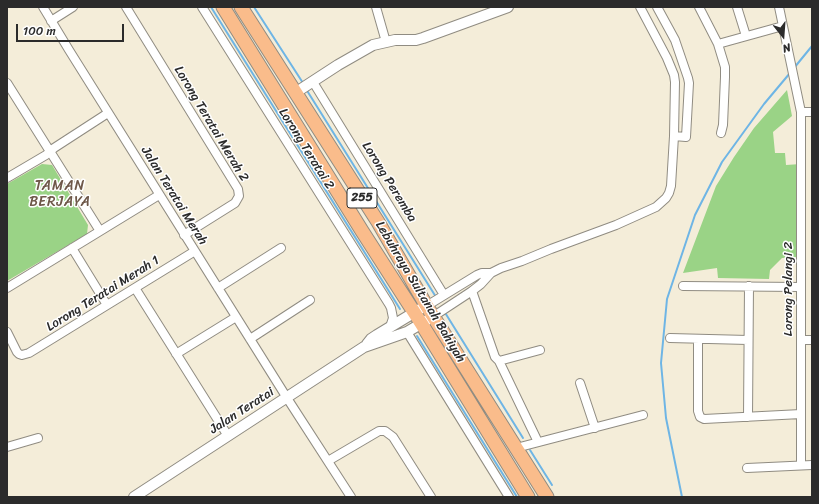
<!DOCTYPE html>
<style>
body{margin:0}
#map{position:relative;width:819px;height:504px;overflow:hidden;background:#f4edd9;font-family:Sriracha,sans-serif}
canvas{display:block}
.frame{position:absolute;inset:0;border:8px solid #2b2b2b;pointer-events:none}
.north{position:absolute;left:763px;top:16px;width:40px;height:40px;-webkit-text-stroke:3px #fff;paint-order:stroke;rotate:163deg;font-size:11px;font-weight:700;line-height:16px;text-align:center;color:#2b2b2b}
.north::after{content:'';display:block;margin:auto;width:14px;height:18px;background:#2b2b2b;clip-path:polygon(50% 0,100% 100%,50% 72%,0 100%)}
.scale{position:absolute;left:16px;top:24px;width:108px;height:18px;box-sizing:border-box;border:2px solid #2b2b2b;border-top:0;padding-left:5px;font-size:12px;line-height:14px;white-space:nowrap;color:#2b2b2b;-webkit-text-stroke:3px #fff;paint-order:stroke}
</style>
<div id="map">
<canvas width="819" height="504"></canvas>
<div class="frame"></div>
<div class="north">N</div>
<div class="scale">100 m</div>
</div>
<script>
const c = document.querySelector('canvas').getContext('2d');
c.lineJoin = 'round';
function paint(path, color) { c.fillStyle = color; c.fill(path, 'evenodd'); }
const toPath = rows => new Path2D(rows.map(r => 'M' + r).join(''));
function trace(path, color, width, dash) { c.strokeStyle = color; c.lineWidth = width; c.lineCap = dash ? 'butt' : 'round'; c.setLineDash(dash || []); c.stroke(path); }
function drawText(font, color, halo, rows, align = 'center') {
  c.font = font + ' Sriracha,sans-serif'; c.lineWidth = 3; c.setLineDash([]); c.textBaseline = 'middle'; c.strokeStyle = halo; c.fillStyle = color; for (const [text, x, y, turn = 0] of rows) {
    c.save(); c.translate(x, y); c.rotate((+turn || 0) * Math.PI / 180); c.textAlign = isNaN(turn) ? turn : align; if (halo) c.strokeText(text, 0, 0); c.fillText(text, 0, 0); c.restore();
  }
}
paint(toPath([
 [787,90,792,116,773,132,775,153,785,153,786,165,801,164,798,257,782,258,770,270,769,279,718,278,717,268,683,273,716,186,734,157,754,128],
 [42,164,52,165,88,225,87,234,7,281,7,184]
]), '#9ad386');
trace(toPath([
 [211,7,400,309],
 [254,7,303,83],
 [794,68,812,46],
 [306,89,436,297],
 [444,311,523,438],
 [417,336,517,497],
 [530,450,552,485],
 [682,497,666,418,661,363,667,299,695,215,722,162,764,104,790,73]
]), '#6eb5e5', 2);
const minor = toPath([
 [43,7,69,50,287,398,351,497],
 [126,7,238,189,239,196,235,203,184,235],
 [202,7,389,304,391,308,393,318,390,327],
 [376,7,386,42],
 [657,7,675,40,688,78,689,83,686,137,674,136],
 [699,7,718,44,725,67,725,77,723,125,721,133],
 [737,7,746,36],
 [779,7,801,112,801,465],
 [51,21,73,7],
 [718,44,783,26],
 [313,82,444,295],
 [7,83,100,231],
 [801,112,812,112],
 [7,178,46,155,54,148,108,113],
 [72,248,107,305],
 [683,286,801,287],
 [7,288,159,195],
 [135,288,228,436],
 [218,288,281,248],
 [472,291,495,357,499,361,540,350],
 [426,305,433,302,477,275,482,273,491,273],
 [434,316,472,291,481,284,491,273,501,268,522,261,551,249,616,225,656,207,666,198,669,193,671,186,674,136,675,82,674,75,667,58,640,7],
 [7,332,17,352,19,354,22,355,29,353,195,251],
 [407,332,509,497],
 [670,338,748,340],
 [250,339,310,300],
 [698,339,698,411,700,417,704,419,801,414],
 [801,340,812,340],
 [176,354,236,317],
 [499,361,538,442],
 [580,383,595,428],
 [748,417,749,286],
 [7,447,38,438],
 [516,448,643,415],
 [328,461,379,431,385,431,393,437,431,497],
 [747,468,812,465]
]);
const tertiary = toPath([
 [295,93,338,65,373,45,395,40,416,40,423,38,508,7],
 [367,344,371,339,377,335,420,309],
 [134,497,364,347,407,332,434,316]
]);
const primary = toPath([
 [223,7,362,231,421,323,528,497],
 [241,7,378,222,426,305,547,497]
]);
trace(minor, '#908c82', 10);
trace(tertiary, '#908c82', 12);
trace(primary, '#908c82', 15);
trace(minor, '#fff', 8);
trace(tertiary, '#fff', 10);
trace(primary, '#fabc8b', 13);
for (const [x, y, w] of [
 [362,198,30]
]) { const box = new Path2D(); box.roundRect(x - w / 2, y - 10, w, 20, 3); c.fillStyle = '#fff'; c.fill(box); trace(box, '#2b2b2b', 1); }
drawText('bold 12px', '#2b2b2b', null, [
 ["255",362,198]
]);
drawText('13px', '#2b2b2b', '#fff', [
 ["Lorong Teratai Merah 2",211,124,59],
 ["Lorong Teratai 2",306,149,58],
 ["Lorong Peremba",389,182,58],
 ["Jalan Teratai Merah",174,196,58],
 ["Lorong Pelangi 2",789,289,-90],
 ["Lebuhraya Sultanah Bahiyah",420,292,59],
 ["Lorong Teratai Merah 1",103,294,-32],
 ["Jalan Teratai",242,411,-33]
]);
c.letterSpacing = '1px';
drawText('14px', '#6e5849', '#fff', [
 ["TAMAN",60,186],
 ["BERJAYA",60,202]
]);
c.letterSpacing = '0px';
</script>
